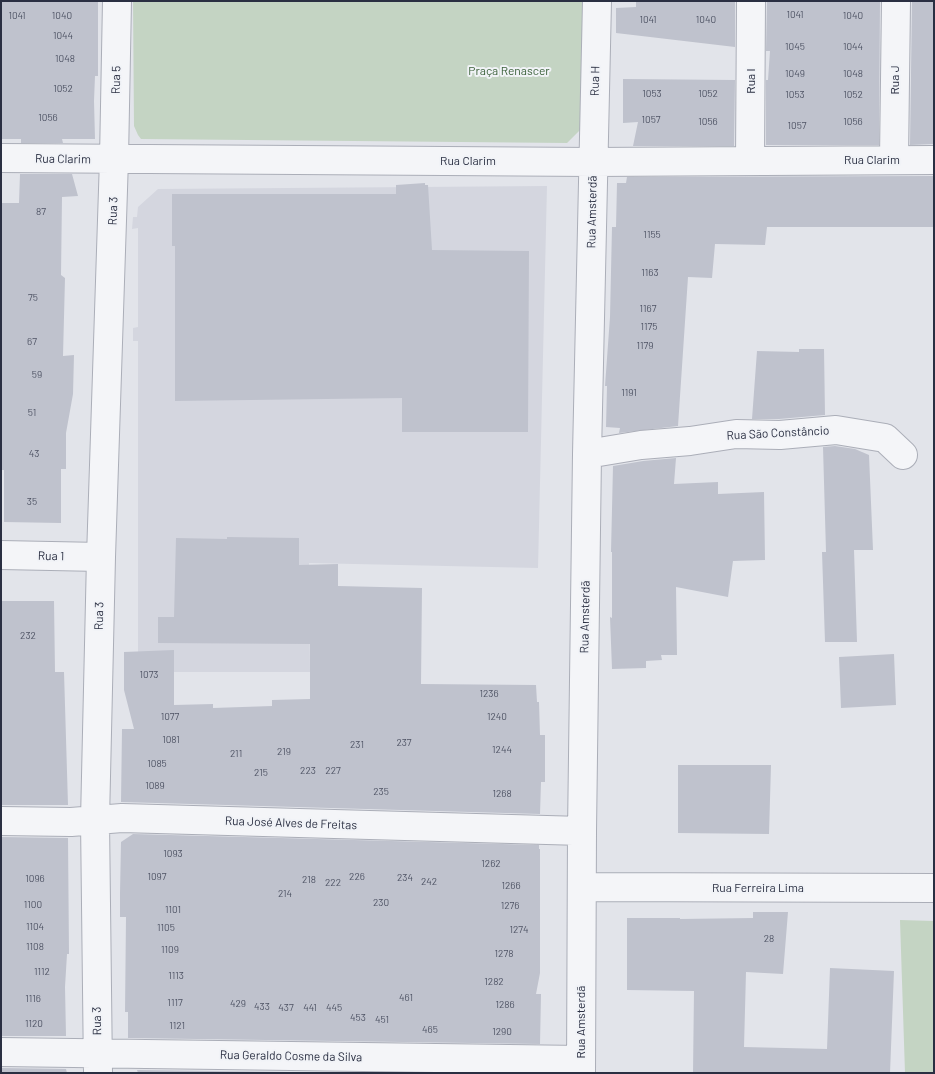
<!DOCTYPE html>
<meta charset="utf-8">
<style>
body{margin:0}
#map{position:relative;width:935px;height:1074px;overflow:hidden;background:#e2e4ea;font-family:Barlow,sans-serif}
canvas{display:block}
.frame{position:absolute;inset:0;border:2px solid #2a2f42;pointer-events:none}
</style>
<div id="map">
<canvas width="935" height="1074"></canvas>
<div class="frame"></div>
</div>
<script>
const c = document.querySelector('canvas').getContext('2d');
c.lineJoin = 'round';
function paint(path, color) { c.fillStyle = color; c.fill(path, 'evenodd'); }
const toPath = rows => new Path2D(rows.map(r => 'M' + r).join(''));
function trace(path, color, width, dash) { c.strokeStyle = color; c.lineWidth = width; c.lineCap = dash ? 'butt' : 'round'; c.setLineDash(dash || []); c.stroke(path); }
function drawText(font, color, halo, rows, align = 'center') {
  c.font = font + ' Barlow,sans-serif'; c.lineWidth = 4; c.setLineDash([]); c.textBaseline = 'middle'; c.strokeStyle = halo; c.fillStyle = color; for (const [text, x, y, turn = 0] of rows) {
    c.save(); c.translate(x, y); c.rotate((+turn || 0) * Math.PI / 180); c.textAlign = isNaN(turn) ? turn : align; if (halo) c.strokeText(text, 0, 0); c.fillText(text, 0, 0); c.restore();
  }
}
paint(toPath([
 [547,186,538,568,309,563,310,672,149,672,138,654,138,341,133,341,133,328,138,327,138,228,132,229,133,217,137,217,138,207,158,189]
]), '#d4d6df');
paint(toPath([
 [133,1,582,1,582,124,580,130,567,143,141,139,138,135,134,126],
 [900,920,934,921,934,1073,905,1073]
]), '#c4d4c3');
paint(toPath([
 [1,1,98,1,98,76,95,76,94,101,95,139,62,139,63,143,21,143,21,139,1,139],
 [636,1,735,1,735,47,616,33,616,8,636,7],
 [767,1,880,1,879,145,766,145,766,80,768,80,770,51,766,51],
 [912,1,934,1,934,144,910,145],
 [623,79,735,80,734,146,633,146,638,122,623,123],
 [20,174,72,174,78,196,62,197,61,275,65,278,63,356,74,355,73,394,66,433,66,469,61,469,61,523,4,522,4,470,1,470,1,203,19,203],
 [934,176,934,227,767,227,765,245,715,244,712,278,688,277,678,426,619,433,620,428,606,427,607,386,605,386,610,317,612,227,616,227,617,183,626,183,627,177],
 [425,183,425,185,428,185,432,250,529,251,528,432,402,432,402,398,175,401,175,246,172,246,172,194,396,194,396,185],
 [799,349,824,349,825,415,779,419,752,419,757,351,799,352],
 [835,446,855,449,869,455,873,550,854,550,857,642,825,642,822,552,826,552,823,447],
 [676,458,674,484,718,482,718,494,764,492,765,560,733,561,728,597,676,587,677,655,661,655,662,660,646,661,646,668,612,669,610,617,612,618,612,552,611,552,613,466,643,461],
 [227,537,299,538,299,565,338,564,338,586,422,588,421,684,536,685,537,702,539,702,540,735,545,735,545,782,541,782,540,814,121,802,122,729,134,729,124,690,124,652,174,650,174,705,213,704,213,708,272,706,272,700,310,699,310,644,158,643,158,617,174,617,176,538,227,539],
 [1,601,54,601,55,672,64,672,68,805,1,805],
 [894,654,896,705,841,708,839,657],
 [678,765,771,765,769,834,678,833],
 [133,834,539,845,539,849,540,849,540,973,536,994,541,994,540,1044,128,1038,128,1012,125,1012,126,917,120,917,120,893,121,842],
 [1,837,68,838,69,954,67,954,65,987,66,1036,1,1036],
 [753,912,788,912,783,974,746,972,744,1047,827,1049,830,968,894,971,890,1073,693,1073,694,991,627,990,627,918,680,918,680,919,753,918],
 [1,1068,66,1069,67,1073,1,1073],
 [137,1070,363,1073,138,1073]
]), '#bfc2cd');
const minor = toPath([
 [1,158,593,162,934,160],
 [894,159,896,1],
 [750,161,751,1],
 [587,454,641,445,690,441,736,434,780,435,836,430,885,438,903,455],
 [1,555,101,557],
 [1,821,71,822,122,818,582,831],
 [582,887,934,888],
 [1,1052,581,1060],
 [98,1073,95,820,101,557,114,159,117,1],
 [581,1073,582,831,587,454,597,1]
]);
trace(minor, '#abaeb8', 30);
trace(minor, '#f4f5f8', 28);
drawText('10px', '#4f5465', null, [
 ["1041",795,15],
 ["1041",17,16],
 ["1040",62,16],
 ["1040",853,16],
 ["1041",648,20],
 ["1040",706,20],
 ["1044",63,36],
 ["1045",795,47],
 ["1044",853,47],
 ["1048",65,59],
 ["1049",795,74],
 ["1048",853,74],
 ["1052",63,89],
 ["1053",652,94],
 ["1052",708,94],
 ["1053",795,95],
 ["1052",853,95],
 ["1056",48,118],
 ["1057",651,120],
 ["1056",708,122],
 ["1056",853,122],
 ["1057",797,126],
 ["87",41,212],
 ["1155",652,235],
 ["1163",650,273],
 ["75",33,298],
 ["1167",648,309],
 ["1175",649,327],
 ["67",32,342],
 ["1179",645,346],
 ["59",37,375],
 ["1191",629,393],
 ["51",32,413],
 ["43",34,454],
 ["35",32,502],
 ["232",28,636],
 ["1073",149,675],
 ["1236",489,694],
 ["1077",170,717],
 ["1240",497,717],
 ["1081",171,740],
 ["237",404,743],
 ["231",357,745],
 ["1244",502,750],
 ["219",284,752],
 ["211",236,754],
 ["1085",157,764],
 ["223",308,771],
 ["227",333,771],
 ["215",261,773],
 ["1089",155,786],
 ["235",381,792],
 ["1268",502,794],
 ["1093",173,854],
 ["1262",491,864],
 ["1097",157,877],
 ["226",357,877],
 ["234",405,878],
 ["1096",35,879],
 ["218",309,880],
 ["242",429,882],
 ["222",333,883],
 ["1266",511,886],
 ["214",285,894],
 ["230",381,903],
 ["1100",33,905],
 ["1276",510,906],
 ["1101",173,910],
 ["1104",35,927],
 ["1105",166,928],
 ["1274",519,930],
 ["28",769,939],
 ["1108",35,947],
 ["1109",170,950],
 ["1278",504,954],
 ["1112",42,972],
 ["1113",176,976],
 ["1282",494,982],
 ["461",406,998],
 ["1116",33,999],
 ["1117",175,1003],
 ["429",238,1004],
 ["1286",505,1005],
 ["433",262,1007],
 ["437",286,1008],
 ["441",310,1008],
 ["445",334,1008],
 ["453",358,1018],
 ["451",382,1020],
 ["1120",34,1024],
 ["1121",177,1026],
 ["465",430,1030],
 ["1290",502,1032]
]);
drawText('12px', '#385e37', '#f1f3f7', [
 ["Praça Renascer",509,71]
]);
drawText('12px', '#2a2f42', '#f1f3f7', [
 ["Rua 5",116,80,-89],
 ["Rua J",895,80,-90],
 ["Rua H",595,81,-89],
 ["Rua I",751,81,-90],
 ["Rua Clarim",63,159,1],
 ["Rua Clarim",872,160],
 ["Rua Clarim",468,161],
 ["Rua 3",113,211,-88],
 ["Rua Amsterdã",592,212,-89],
 ["Rua São Constâncio",778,433,-3],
 ["Rua 1",51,556,1],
 ["Rua 3",99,616,-89],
 ["Rua Amsterdã",585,617,-89],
 ["Rua José Alves de Freitas",291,823,2],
 ["Rua Ferreira Lima",758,888],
 ["Rua 3",97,1021,-91],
 ["Rua Amsterdã",581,1022,-90],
 ["Rua Geraldo Cosme da Silva",291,1056,1]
]);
</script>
